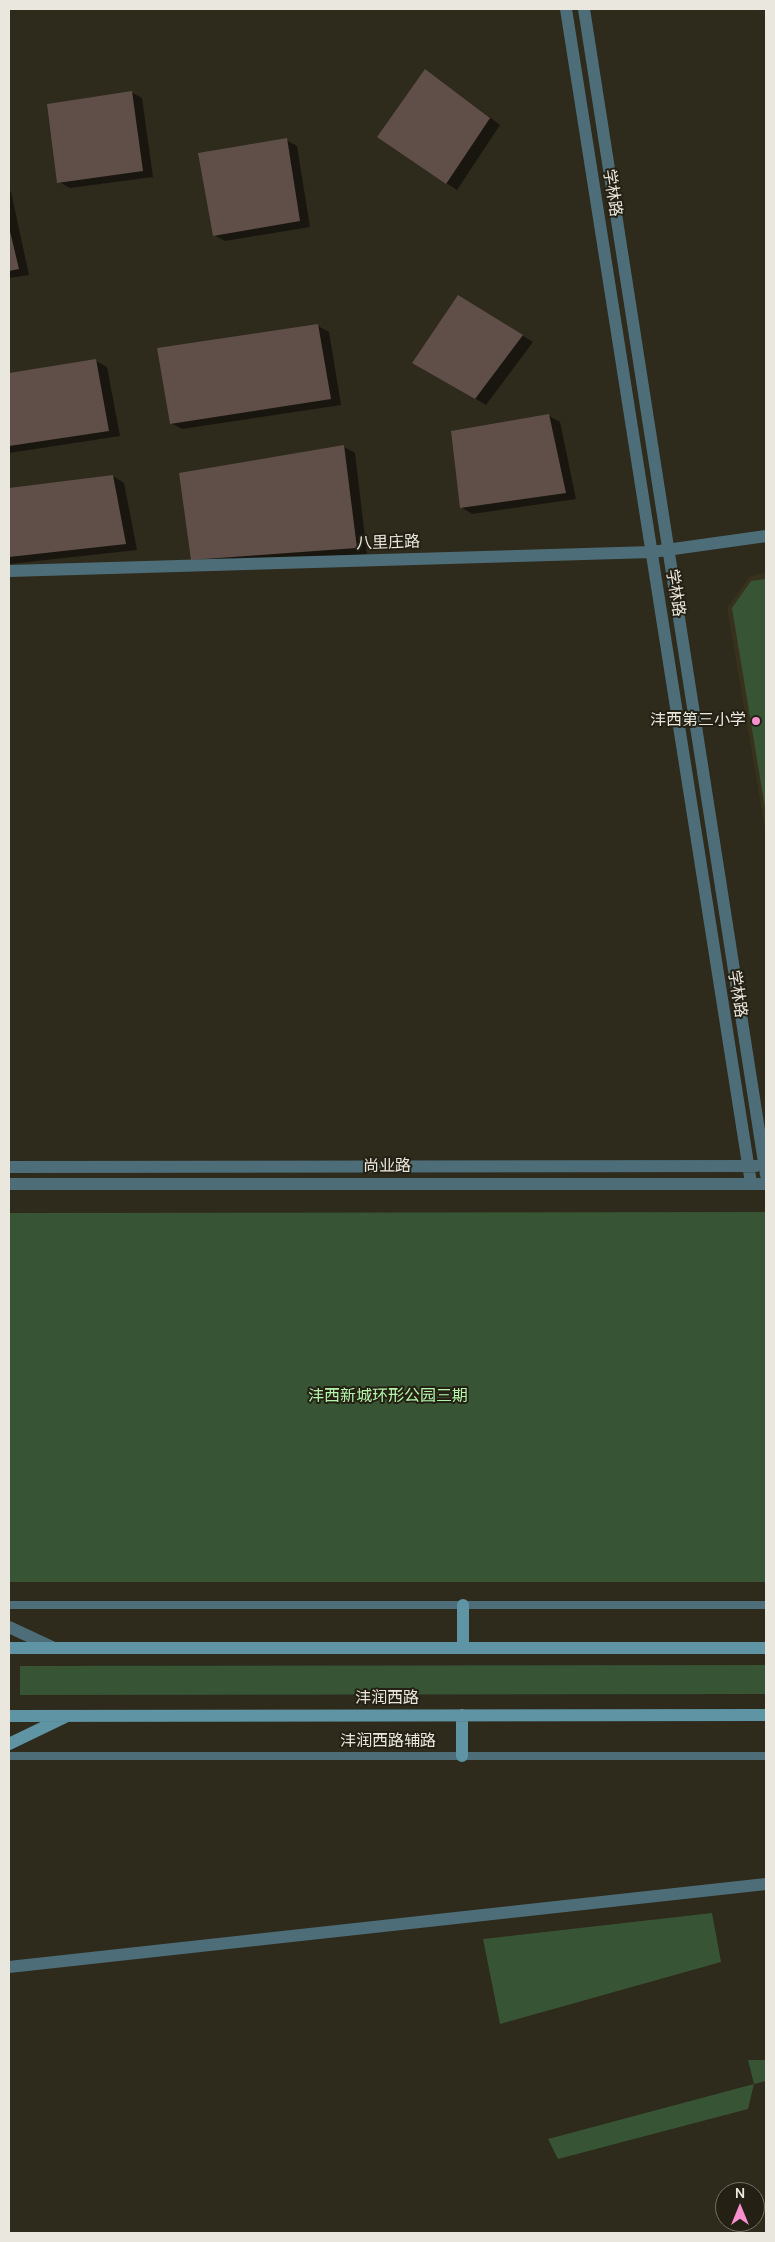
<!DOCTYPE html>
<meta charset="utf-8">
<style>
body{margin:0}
#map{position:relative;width:775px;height:2242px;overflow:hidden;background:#2e2a1c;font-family:Manrope,sans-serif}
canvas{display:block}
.frame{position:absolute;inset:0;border:10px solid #e9e7de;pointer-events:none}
.north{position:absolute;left:715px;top:2182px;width:50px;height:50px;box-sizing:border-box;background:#242013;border:1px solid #737064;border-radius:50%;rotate:0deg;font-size:14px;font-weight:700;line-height:20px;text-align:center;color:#e9e7de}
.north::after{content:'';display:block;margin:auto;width:18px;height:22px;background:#f790cf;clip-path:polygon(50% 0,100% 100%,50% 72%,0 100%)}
</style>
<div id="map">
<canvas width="775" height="2242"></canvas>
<div class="frame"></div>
<div class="north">N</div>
</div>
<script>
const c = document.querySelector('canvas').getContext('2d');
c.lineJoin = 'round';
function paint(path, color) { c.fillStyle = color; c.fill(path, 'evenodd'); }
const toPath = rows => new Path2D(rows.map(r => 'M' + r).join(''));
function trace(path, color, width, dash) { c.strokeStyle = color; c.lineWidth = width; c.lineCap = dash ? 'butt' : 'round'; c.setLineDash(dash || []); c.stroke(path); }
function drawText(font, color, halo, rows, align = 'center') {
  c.font = font + ' Manrope,"Noto Sans SC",sans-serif'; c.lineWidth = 4; c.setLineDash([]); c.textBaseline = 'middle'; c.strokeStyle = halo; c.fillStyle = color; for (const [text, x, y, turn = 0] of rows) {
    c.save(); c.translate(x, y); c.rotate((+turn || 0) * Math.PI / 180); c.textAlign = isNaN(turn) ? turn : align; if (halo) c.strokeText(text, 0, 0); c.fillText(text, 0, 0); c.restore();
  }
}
paint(toPath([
 [766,573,766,834,727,608,750,576]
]), '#38321d');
paint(toPath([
 [766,579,766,814,732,608,751,581],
 [766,1212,766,1582,9,1582,9,1213],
 [766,1665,766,1694,20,1695,20,1666],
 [712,1913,721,1962,500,2024,483,1939],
 [748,2060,766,2060,766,2081,754,2084,748,2109,558,2159,548,2139,754,2084]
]), '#375434');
paint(toPath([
 [426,70,500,125,457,190,446,183],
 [131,92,142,98,153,177,70,188,59,182],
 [286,140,297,146,310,227,225,241,214,235],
 [9,191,11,192,29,275,9,278],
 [470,303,533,342,486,405,414,362],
 [318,326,329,332,341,405,182,429,171,423],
 [96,361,107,367,120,436,9,453,9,375],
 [549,416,560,422,576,499,472,514,461,507],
 [344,447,355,453,367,554,203,565,181,474],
 [113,476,124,483,137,550,9,564,9,489]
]), '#0007');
paint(toPath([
 [425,69,490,118,446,184,377,137],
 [132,91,143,171,57,183,47,104],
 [287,138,300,221,213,236,198,153],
 [9,227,19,269,9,271],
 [458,295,523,335,475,399,412,363],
 [318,324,331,399,170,424,157,348],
 [96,359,109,431,9,446,9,373],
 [549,414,566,493,460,508,451,431],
 [344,445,357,548,191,560,179,473],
 [113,475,126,544,9,557,9,488]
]), '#5f4f48');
trace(toPath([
 [9,1605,766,1605],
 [9,1756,766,1756]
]), '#4d6e78', 8);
trace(toPath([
 [566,9,751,1183],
 [584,9,766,1175],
 [9,571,652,552,766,536],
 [9,1167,756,1166],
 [9,1184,766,1184],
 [9,1627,54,1648],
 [9,1967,766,1884]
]), '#4d6e78', 12);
trace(toPath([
 [9,1648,766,1648],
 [463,1648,463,1605],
 [462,1715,462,1756],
 [9,1716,766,1715],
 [9,1744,65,1717]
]), '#5e94a4', 12);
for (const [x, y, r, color] of [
 [756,721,5,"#f790cf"]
]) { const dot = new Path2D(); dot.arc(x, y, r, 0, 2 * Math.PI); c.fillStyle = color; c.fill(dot); trace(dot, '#242013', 2); }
drawText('16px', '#e9e7de', '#242013', [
 ["学林路",612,193,81],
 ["八里庄路",388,543,-2],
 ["学林路",675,593,81],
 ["学林路",737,994,81],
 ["尚业路",387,1167],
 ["沣润西路",387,1699],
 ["沣润西路辅路",388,1742]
]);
drawText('16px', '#e9e7de', '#242013', [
 ["沣西第三小学",746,721]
], 'right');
drawText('16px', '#b4f7ac', '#242013', [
 ["沣西新城环形公园三期",388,1397]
]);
</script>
